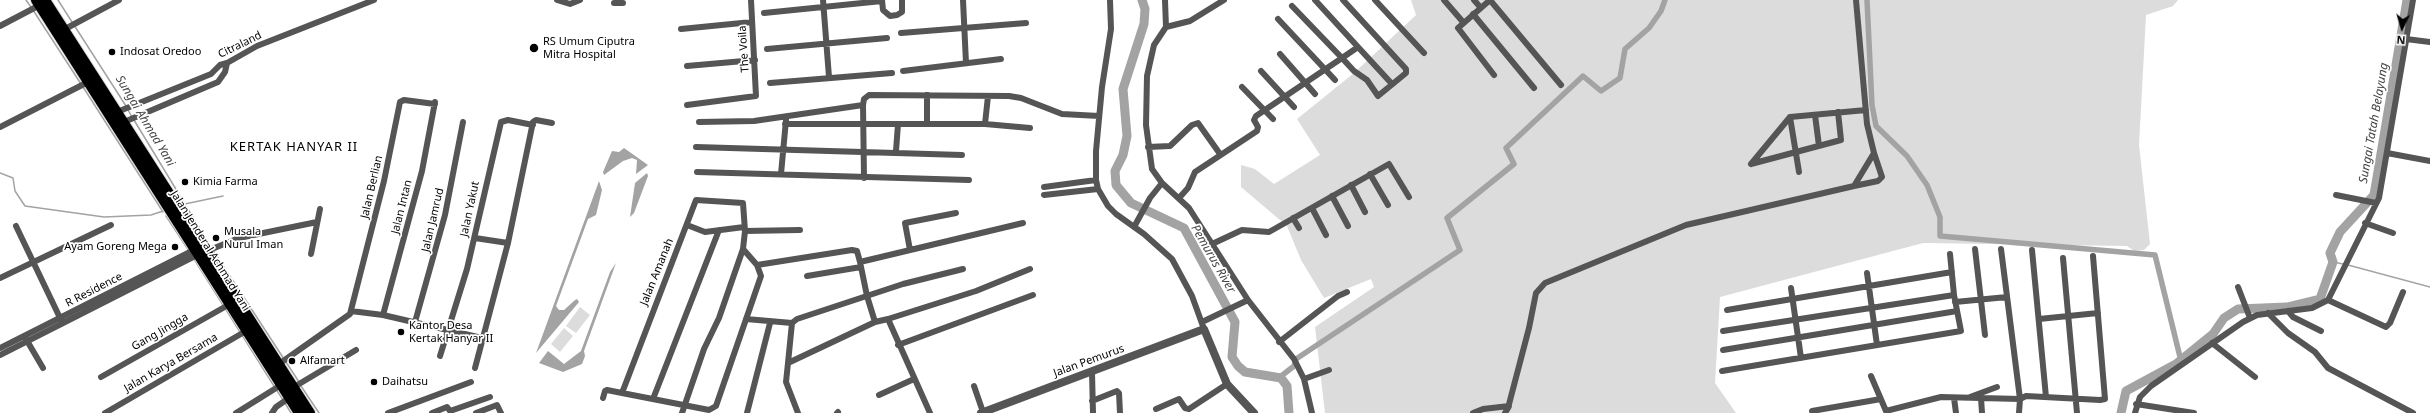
<!DOCTYPE html>
<style>
body{margin:0}
#map{position:relative;width:2430px;height:413px;overflow:hidden;background:#fff;font-family:"Noto Sans",sans-serif}
canvas{display:block}
.north{position:absolute;left:2382px;top:8px;width:40px;height:40px;-webkit-text-stroke:3px #fff;paint-order:stroke;rotate:185deg;font-size:11px;font-weight:700;line-height:16px;text-align:center;color:#000}
.north::after{content:'';display:block;margin:auto;width:14px;height:18px;background:#000;clip-path:polygon(50% 0,100% 100%,50% 72%,0 100%)}
</style>
<div id="map">
<canvas width="2430" height="413"></canvas>
<div class="north">N</div>
</div>
<script>
const c = document.querySelector('canvas').getContext('2d');
c.lineJoin = 'round';
function paint(path, color) { c.fillStyle = color; c.fill(path, 'evenodd'); }
const toPath = rows => new Path2D(rows.map(r => 'M' + r).join(''));
function trace(path, color, width, dash) { c.strokeStyle = color; c.lineWidth = width; c.lineCap = dash ? 'butt' : 'round'; c.setLineDash(dash || []); c.stroke(path); }
function drawText(font, color, halo, rows, align = 'center') {
  c.font = font + ' "Noto Sans",sans-serif'; c.lineWidth = 3.5; c.setLineDash([]); c.textBaseline = 'middle'; c.strokeStyle = halo; c.fillStyle = color; for (const [text, x, y, turn = 0] of rows) {
    c.save(); c.translate(x, y); c.rotate((+turn || 0) * Math.PI / 180); c.textAlign = isNaN(turn) ? turn : align; if (halo) c.strokeText(text, 0, 0); c.fillText(text, 0, 0); c.restore();
  }
}
paint(toPath([
 [1411,0,2178,0,2173,6,2146,15,2139,145,2150,244,2144,250,2134,251,2127,246,1923,243,1720,297,1715,383,1736,413,1325,413,1315,327,1374,287,1371,279,1324,298,1301,260,1287,226,1241,187,1241,165,1255,169,1274,184,1320,155,1297,119,1354,73,1416,15],
 [580,307,590,315,576,333,566,326],
 [564,328,573,336,560,352,551,344]
]), '#dcdcdc');
paint(toPath([
 [624,148,648,165,636,174,637,160,632,158,623,161,604,175,603,172,612,151,619,152],
 [647,173,648,176,634,213,630,217,635,183],
 [599,181,602,190,596,215,588,219,556,306,559,310,564,310,575,300,577,299,579,302,536,353],
 [616,263,584,351,585,356,582,364,563,372,539,363,548,351,564,364,581,351,610,272]
]), '#a3a3a3');
trace(toPath([
 [26,0,31,7],
 [58,0,72,22],
 [33,10,81,84],
 [74,25,126,106],
 [83,87,163,212],
 [128,110,132,117],
 [134,120,211,247],
 [0,173,13,178,15,191,25,206,104,217,151,215,163,211],
 [180,205,223,196],
 [166,216,189,251],
 [213,250,284,359],
 [194,259,223,305],
 [2333,262,2343,264],
 [2348,265,2430,287],
 [225,308,240,332],
 [242,335,274,386],
 [286,362,299,382],
 [301,386,319,413],
 [276,389,283,400],
 [285,403,291,413]
]), '#a3a3a3', 1.5);
trace(toPath([
 [1867,0,1872,105,1876,126,1907,156,1927,185,1940,217,1940,236,2155,255,2181,361],
 [1280,377,1294,366,1296,359,1460,250,1447,218,1514,164,1506,148,1583,76,1601,91,1620,78,1625,49,1649,28,1661,11,1665,0]
]), '#a3a3a3', 5.5);
trace(toPath([
 [1142,0,1145,9,1144,24,1123,89,1127,136,1123,155,1115,171,1116,185,1131,203,1184,228,1235,322,1232,357,1238,366,1245,372,1281,378,1287,386,1289,413],
 [2121,413,2126,391,2176,364,2213,334,2224,318,2238,309,2287,307,2320,299,2333,262,2330,253,2340,232,2374,195,2407,0]
]), '#a3a3a3', 9);
const trunk = toPath([
 [36,0,299,413],
 [45,0,310,413]
]);
trace(trunk, '#dbdbdb', 12);
trace(toPath([
 [557,0,570,4,580,0],
 [823,0,829,77],
 [882,0,883,10,890,16,897,15,902,12,902,0],
 [963,0,966,63],
 [1110,0,1111,29,1102,87,1096,151,1096,180,1098,189,1108,206,1116,214,1144,234,1172,259,1192,296,1204,329],
 [1165,0,1166,27,1154,45,1147,76,1146,125,1152,169,1162,183,1189,208,1248,300,1294,359,1304,379,1312,413],
 [1375,0,1424,53],
 [1444,0,1463,22],
 [1474,0,1481,8],
 [1490,0,1561,85],
 [1490,0,1458,28,1494,75],
 [614,3,623,3],
 [1292,6,1342,58,1358,47,1315,0],
 [764,13,882,1],
 [1473,14,1534,88],
 [1278,19,1335,80],
 [0,26,40,5],
 [1166,27,1190,21,1224,0],
 [65,29,119,0],
 [681,29,752,22],
 [901,33,1026,23],
 [2406,39,2430,42],
 [1358,47,1392,84],
 [767,49,887,38],
 [1280,54,1315,94],
 [687,66,755,60],
 [903,71,1001,59],
 [1261,71,1294,107],
 [770,83,892,73],
 [1242,87,1273,119],
 [687,105,756,96,751,0],
 [117,112,211,74,220,65,227,63,257,46,374,0],
 [1815,115,1819,146],
 [1790,117,1799,172],
 [124,122,218,82,225,72,227,63],
 [699,122,754,121,863,105],
 [785,124,985,124,988,96],
 [927,124,927,95],
 [985,124,1030,128],
 [0,127,88,82],
 [696,147,962,155],
 [1148,147,1170,146,1192,125,1198,123,1220,154],
 [896,151,898,124],
 [2387,153,2430,161],
 [1751,164,1790,117,1866,110],
 [1751,164,1841,140,1838,112],
 [697,172,969,180],
 [781,174,786,120],
 [1370,174,1388,205],
 [864,178,863,105,864,99,869,95,1009,96,1021,98,1062,114,1099,116],
 [1351,185,1365,212],
 [1854,186,1878,181,1882,177,1874,153],
 [1044,187,1096,180],
 [1044,195,1098,189],
 [2336,195,2376,203],
 [1332,196,1348,226],
 [1179,198,1188,188,1195,172,1257,131,1258,127,1254,120,1256,116,1342,58,1354,71,1367,80,1378,96,1406,73,1406,69,1343,0],
 [1312,208,1326,235],
 [1293,218,1299,228],
 [2365,223,2393,233],
 [687,225,705,232,744,227],
 [16,226,61,320],
 [1134,227,1150,198,1162,183],
 [475,238,508,243],
 [1212,244,1242,230,1269,232,1389,164,1409,197],
 [743,249,757,265,761,276,716,406,709,410,622,393,696,200,743,203,745,231],
 [1975,249,1985,335],
 [910,250,905,223,956,213],
 [2032,250,2046,397],
 [207,251,239,238,317,222],
 [311,254,320,209],
 [1950,254,1954,295],
 [2063,258,2077,413],
 [757,265,852,250,857,251,860,262],
 [1867,273,1877,345],
 [807,276,861,267],
 [0,278,111,225],
 [2238,287,2250,318],
 [1791,288,1801,358],
 [2328,300,2386,327,2390,323,2403,292],
 [1955,302,2007,297],
 [1727,310,1952,272],
 [351,311,383,315,482,338],
 [2288,311,2293,317,2321,331],
 [2268,313,2288,333,2315,352,2328,368,2413,413],
 [383,315,422,171,435,102],
 [746,319,792,323],
 [2039,319,2098,313],
 [415,322,445,215,463,122],
 [875,322,867,296,860,262,1023,223],
 [1202,322,1248,300],
 [26,339,43,368],
 [1279,342,1338,296,1347,292],
 [2212,343,2255,377],
 [898,345,1033,295],
 [0,348,196,249],
 [1723,350,1957,311],
 [0,355,199,254],
 [440,356,467,269,501,122,508,120,533,125],
 [788,363,792,323,797,319,903,284,963,269],
 [279,364,350,314,384,181,400,102,404,100,435,104],
 [475,368,508,243,533,122,536,120,552,123],
 [1722,371,1961,331,1954,295,1723,331],
 [1092,372,1093,413],
 [1871,376,1886,411,1941,397,2020,399,2001,249],
 [101,377,230,304],
 [1304,379,1329,370],
 [974,386,983,412],
 [294,387,356,350],
 [879,395,914,379],
 [1970,397,1997,387],
 [603,398,605,391,607,390,622,393],
 [1954,398,1956,413],
 [1981,398,1982,413],
 [653,399,719,230],
 [1092,401,1117,391,1119,393,1120,413],
 [2136,404,2194,413],
 [1156,409,1179,399,1185,408,1189,409,1227,384],
 [1812,411,1881,399],
 [105,413,246,331],
 [236,413,281,385],
 [272,413,276,407,289,398],
 [388,413,471,382],
 [432,413,447,407,450,411,490,397],
 [476,413,497,405,501,413],
 [682,413,704,349,719,318,743,249,745,231,800,230],
 [747,413,770,323],
 [798,413,786,382,788,363,875,322,888,319],
 [837,413,838,412],
 [930,413,888,319,976,291,1030,269],
 [1473,413,1483,409,1509,406],
 [1505,413,1508,408,1529,328,1536,293,1545,283,1686,225,1854,186,1874,153,1867,124,1856,0],
 [2019,413,2020,399,2026,396,2100,400,2105,399,2093,256],
 [2135,413,2140,397,2151,386,2243,322,2257,315,2312,308,2328,300,2379,198,2413,0]
]), '#555', 6);
trace(toPath([
 [981,413,1204,329,1227,384,1254,413]
]), '#555', 8);
trace(trunk, '#000', 10);
for (const [x, y, r, color] of [
 [534,48,5,"#000"],
 [112,52,4,"#000"],
 [185,182,4,"#000"],
 [216,238,4,"#000"],
 [175,247,4,"#000"],
 [401,332,4,"#000"],
 [292,361,4,"#000"],
 [374,382,4,"#000"]
]) { const dot = new Path2D(); dot.arc(x, y, r, 0, 2 * Math.PI); c.fillStyle = color; c.fill(dot); trace(dot, '#fff', 1.5); }
drawText('11px', '#000', '#fff', [
 ["RS Umum Ciputra",543,42],
 ["Mitra Hospital",543,55],
 ["Indosat Oredoo",120,52],
 ["Kimia Farma",193,182],
 ["Musala",224,232],
 ["Nurul Iman",224,245],
 ["Ayam Goreng Mega",167,247,"right"],
 ["Kantor Desa",409,326],
 ["Kertak Hanyar II",409,339],
 ["Alfamart",300,361],
 ["Daihatsu",382,382]
], 'left');
drawText('11px', '#000', '#fff', [
 ["Citraland",240,45,-26],
 ["The Voila",744,49,-94],
 ["Jalan Berlian",372,187,-77],
 ["Jalan Intan",402,207,-76],
 ["Jalan Yakut",470,209,-78],
 ["Jalan Jamrud",433,220,-77],
 ["Jalan Jenderal Achmad Yani",210,251,58],
 ["Jalan Amanah",657,272,-68],
 ["R Residence",94,290,-27],
 ["Gang Jingga",160,332,-30],
 ["Jalan Pemurus",1089,361,-20],
 ["Jalan Karya Bersama",171,363,-30]
]);
drawText('italic 12px', '#444', '#fff', [
 ["Sungai Ahmad Yani",145,121,59],
 ["Sungai Tatah Belayung",2374,123,-80],
 ["Pemurus River",1213,259,60]
]);
c.letterSpacing = '1px';
drawText('13px', '#000', '#fff', [
 ["KERTAK HANYAR II",294,147]
]);
c.letterSpacing = '0px';
</script>
